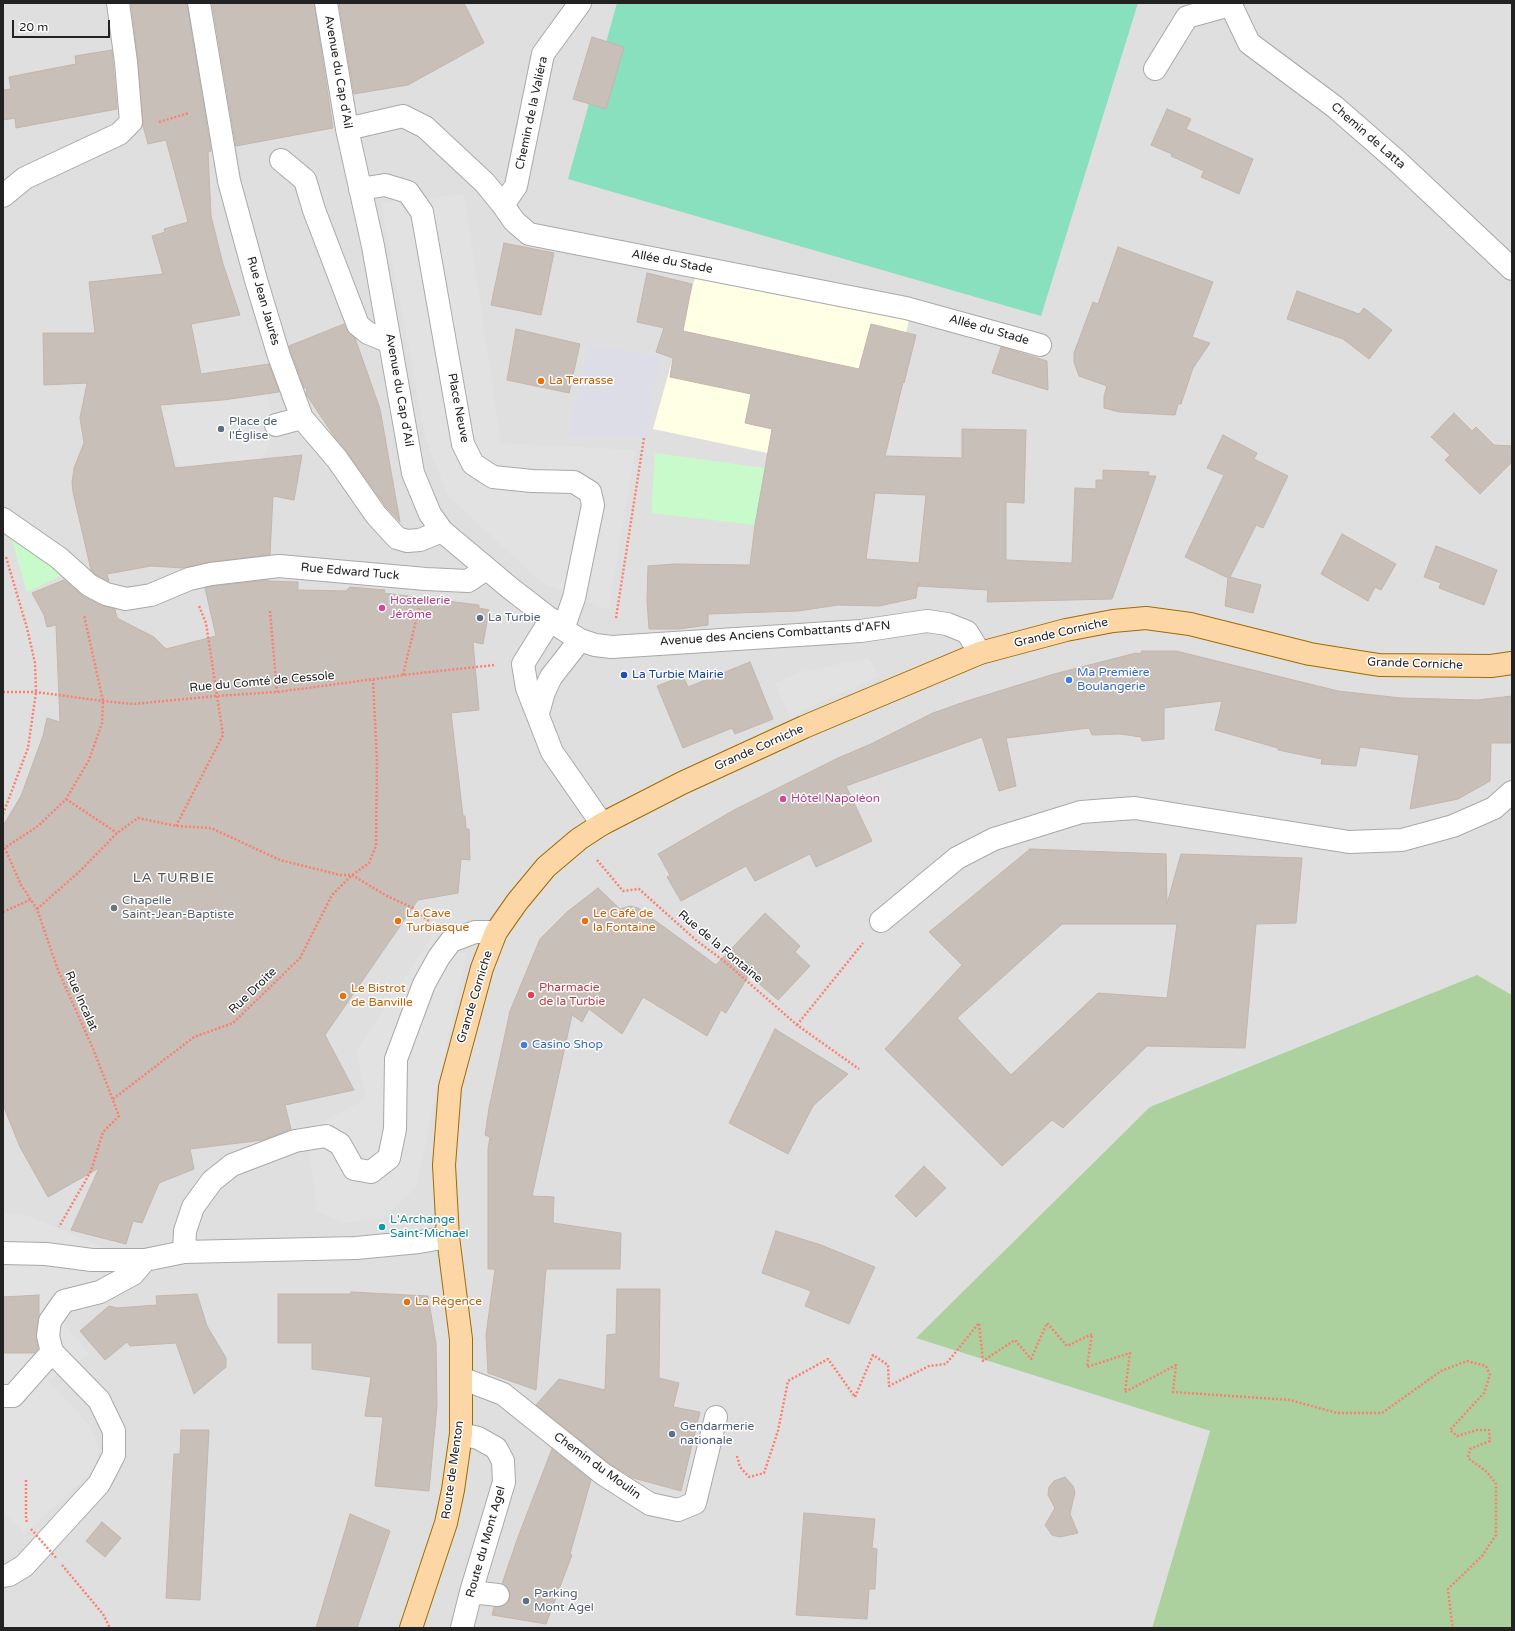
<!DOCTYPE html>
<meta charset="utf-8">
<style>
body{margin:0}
#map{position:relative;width:1515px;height:1631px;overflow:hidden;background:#f2efe9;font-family:"Varela Round",sans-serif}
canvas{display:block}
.frame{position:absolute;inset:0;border:4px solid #222;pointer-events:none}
.scale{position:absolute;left:12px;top:20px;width:98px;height:18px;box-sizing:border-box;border:2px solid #222;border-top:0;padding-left:5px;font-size:12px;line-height:14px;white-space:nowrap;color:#222;-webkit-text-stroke:3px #fff;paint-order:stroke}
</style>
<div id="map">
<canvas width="1515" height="1631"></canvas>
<div class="frame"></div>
<div class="scale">20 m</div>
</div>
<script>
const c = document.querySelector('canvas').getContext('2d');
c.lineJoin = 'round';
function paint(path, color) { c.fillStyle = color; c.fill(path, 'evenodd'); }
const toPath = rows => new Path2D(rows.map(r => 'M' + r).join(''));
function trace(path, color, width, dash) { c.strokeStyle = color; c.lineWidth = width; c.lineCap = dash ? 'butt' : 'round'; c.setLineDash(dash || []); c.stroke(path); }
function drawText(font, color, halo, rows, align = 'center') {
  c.font = font + ' "Varela Round",sans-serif'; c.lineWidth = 3; c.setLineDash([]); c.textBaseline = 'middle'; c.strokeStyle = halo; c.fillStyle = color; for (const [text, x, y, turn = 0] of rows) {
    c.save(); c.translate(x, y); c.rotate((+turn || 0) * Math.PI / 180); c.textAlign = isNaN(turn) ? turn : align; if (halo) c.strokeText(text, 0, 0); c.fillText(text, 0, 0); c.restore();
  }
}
paint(toPath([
 [3,3,1512,3,1512,995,1477,976,916,1337,1210,1431,1152,1628,3,1628]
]), '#e0dfdf');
paint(toPath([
 [695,278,910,316,872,475,653,429]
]), '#ffffe5');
paint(toPath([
 [1477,975,1512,995,1512,1628,1152,1628,1210,1431,916,1338,1150,1107]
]), '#add19e');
paint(toPath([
 [655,453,765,468,755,525,651,513],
 [12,540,44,560,61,576,27,592]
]), '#c8facc');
paint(toPath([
 [617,3,1138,3,1041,316,568,179]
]), '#88e0be');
paint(toPath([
 [464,194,501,443,636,450,608,610,542,583,448,496,426,440,381,203],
 [267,394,276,433,262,459,180,467,170,445,162,413,175,404,223,401],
 [869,658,879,676,790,716,775,683,800,672],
 [434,933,466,955,416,1188,383,1218,344,1223,317,1211,309,1149,309,1129,366,1099,356,1050],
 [3,1214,23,1214,103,1247,100,1305,55,1313,89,1354,49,1381,91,1427,99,1449,95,1469,25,1534,3,1511]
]), '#e2e2e2');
paint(toPath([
 [588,345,662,356,644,438,568,437]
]), '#dddde8');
const building = toPath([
 [131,3,187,3,211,151,208,152,211,216,223,264,240,315,191,324,201,374,269,364,279,392,223,400,160,405,175,468,302,455,294,500,273,496,270,555,209,562,184,568,151,566,107,574,109,582,96,575,91,570,73,492,72,482,74,468,84,443,80,418,87,383,44,385,43,333,95,333,89,282,163,274,152,236,165,232,164,229,188,222,166,140,148,144,143,126,138,61,131,3],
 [212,3,314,3,333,128,236,146,212,3],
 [339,3,464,3,484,43,408,85,354,94,339,3],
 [592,37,624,47,606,109,573,99,592,37],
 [112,50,117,109,16,128,15,118,3,120,3,90,11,89,9,77,76,64,75,56,112,50],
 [1167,109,1191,119,1186,129,1253,159,1239,194,1201,177,1204,171,1171,156,1172,154,1151,145,1167,109],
 [504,243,554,253,541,315,491,305,504,243],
 [1118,247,1213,282,1192,337,1210,343,1193,368,1181,404,1178,404,1175,415,1119,412,1104,408,1104,396,1107,386,1079,376,1074,362,1074,353,1093,302,1098,304,1118,247],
 [647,273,692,284,683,331,859,369,871,324,916,335,904,383,903,382,885,456,962,458,962,429,1026,430,1024,503,1006,502,1006,560,1072,563,1075,488,1096,489,1096,480,1103,480,1103,470,1149,472,1148,476,1156,476,1112,599,987,602,988,590,917,586,918,582,916,598,879,606,838,605,798,611,708,614,708,625,679,629,649,629,647,601,648,566,673,564,750,565,755,525,772,429,745,423,751,394,670,377,673,358,656,352,664,328,637,322,647,273],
 [875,493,926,495,919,563,866,559,875,493],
 [1297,291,1359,314,1364,308,1392,330,1369,359,1343,339,1287,319,1297,291],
 [344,324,347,330,355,338,380,409,400,522,386,507,347,452,336,439,306,394,307,388,304,388,289,346,344,324],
 [516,329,580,344,569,393,507,380,516,329],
 [1001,347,1047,361,1048,390,992,373,1001,347],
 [1454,413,1472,431,1476,427,1494,445,1512,446,1512,462,1480,494,1445,460,1450,455,1431,437,1454,413],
 [1223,435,1257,453,1254,459,1288,476,1263,528,1256,525,1230,577,1261,585,1253,613,1225,606,1228,578,1185,557,1224,475,1207,468,1223,435],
 [1342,534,1396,564,1381,590,1375,587,1368,601,1321,574,1342,534],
 [1436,546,1497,570,1484,605,1439,588,1441,583,1424,577,1436,546],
 [64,580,83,596,100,605,115,609,117,618,154,637,166,649,216,636,205,588,213,586,268,580,268,581,298,582,298,590,346,591,350,587,385,590,384,593,479,605,479,608,489,610,483,644,473,642,479,710,451,713,463,816,465,816,466,829,469,829,470,860,461,859,458,893,418,900,325,1035,354,1090,285,1105,291,1129,263,1140,190,1149,194,1169,159,1183,142,1223,133,1221,126,1244,71,1230,99,1168,48,1197,20,1147,3,1105,3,826,21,796,43,736,47,718,60,722,56,625,47,627,44,615,32,593,64,580],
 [1142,651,1176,651,1338,691,1401,698,1477,700,1512,696,1512,743,1491,743,1490,781,1458,799,1410,809,1419,755,1360,747,1356,766,1321,764,1322,759,1278,750,1278,748,1215,730,1222,701,1164,708,1164,739,1142,741,1141,737,1120,734,1092,735,1089,728,1006,738,1016,786,999,791,982,737,846,786,872,841,816,867,810,854,755,881,746,866,681,901,667,877,670,875,658,854,734,810,838,758,871,744,933,713,967,701,1054,674,1136,653,1140,654,1142,651],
 [750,662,773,719,735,734,732,728,683,748,657,686,683,676,688,687,750,662],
 [1030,849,1166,854,1167,904,1181,854,1302,858,1296,923,1256,924,1245,1048,1147,1046,1063,1128,1052,1120,1002,1166,885,1049,962,965,929,932,1030,849],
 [1062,924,1177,924,1167,998,1098,993,1011,1075,957,1018,1062,924],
 [598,888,620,909,630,906,638,908,716,965,765,913,800,946,795,952,810,966,778,1000,749,975,726,1013,721,1010,707,1036,643,997,622,1034,589,1009,582,1022,572,1015,532,1196,554,1197,553,1223,621,1233,620,1269,546,1269,536,1390,488,1373,486,1335,495,1269,488,1269,488,1149,490,1137,485,1135,489,1108,510,1011,540,939,567,912,598,888],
 [775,1029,848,1074,813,1106,788,1154,729,1123,775,1029],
 [924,1166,946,1188,916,1217,895,1196,924,1166],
 [776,1231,821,1245,875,1267,849,1324,805,1306,811,1291,762,1273,776,1231],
 [617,1289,660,1289,659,1378,679,1383,673,1407,700,1412,681,1491,633,1478,610,1464,536,1405,559,1379,605,1390,607,1335,616,1334,617,1289],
 [351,1292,428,1296,436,1344,437,1405,429,1491,375,1486,383,1417,365,1416,371,1377,312,1369,312,1343,278,1343,278,1294,351,1294,351,1292],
 [197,1294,207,1326,226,1358,226,1367,194,1394,176,1343,130,1346,127,1342,105,1360,80,1331,109,1306,117,1308,157,1305,156,1296,197,1294],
 [39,1295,39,1317,36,1335,38,1349,35,1353,3,1353,3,1297,39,1295],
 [181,1430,209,1430,200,1600,166,1598,174,1454,180,1454,181,1430],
 [552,1449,591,1480,570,1554,572,1555,546,1624,492,1615,494,1607,503,1606,508,1603,510,1597,509,1590,502,1584,518,1537,552,1449],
 [1065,1477,1073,1486,1075,1492,1070,1514,1078,1533,1060,1537,1052,1535,1045,1525,1055,1508,1048,1495,1049,1487,1054,1481,1065,1477],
 [804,1513,875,1519,872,1548,877,1549,875,1589,869,1589,867,1619,796,1615,804,1513],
 [350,1514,390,1531,357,1628,316,1628,350,1514],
 [102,1522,121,1538,105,1557,86,1541,102,1522]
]);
paint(building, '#c7bfb8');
trace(building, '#c4b6ab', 1);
const minor = toPath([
 [199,3,229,181,256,280,279,356,302,418,337,459,376,515,397,538,407,541,420,540,442,531],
 [326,3,347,129,373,246,413,473,430,514,442,531,510,588,563,629,580,640,595,645,612,647,861,631,927,621,947,624,967,632,980,653],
 [1230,3,1249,43,1335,107,1397,161,1512,269],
 [1155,69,1187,17,1230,5],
 [347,129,403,116,425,127,485,183,503,205,514,221,529,234,906,308,1040,345],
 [281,160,305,180,314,210,358,325,368,333,390,342],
 [360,189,385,185,408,192,422,212,463,444,473,464,493,477,532,481,574,482,590,492,593,505,574,598,563,629],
 [3,196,25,178,119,134,131,122,126,62,118,3],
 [503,205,516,186,543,54,580,3],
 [276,425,302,418],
 [3,519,59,558,89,585,106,594,126,599,151,595,189,579,211,574,279,566,426,579,468,581,486,569],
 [551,619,523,664,527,688,552,752,602,824],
 [538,713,544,692,551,677,580,640],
 [881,921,957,858,994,839,1081,812,1135,808,1349,842,1402,840,1453,826,1494,808,1512,792],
 [184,1252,185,1231,193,1207,212,1181,232,1165,295,1141,326,1136,340,1144,354,1169,371,1172,389,1158,395,1129,396,1059,424,984,439,957,451,941,475,932,496,932],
 [3,1253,46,1254,92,1260,145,1260,184,1252,356,1248,419,1242,448,1237],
 [52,1352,48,1336,50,1321,64,1301,100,1292,133,1274,145,1260],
 [461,1378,503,1394,603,1474,650,1504,678,1510,695,1503,716,1417],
 [3,1396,13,1396,52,1352],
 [461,1434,478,1438,496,1448,503,1461,504,1482,471,1592,462,1628],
 [3,1576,9,1575,24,1566,99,1484,114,1455,114,1431,99,1400,52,1352],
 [471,1592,498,1595]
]);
const major = toPath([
 [411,1628,446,1523,453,1490,461,1434,461,1339,448,1237,444,1165,450,1087,482,968,496,932,517,902,546,867,579,839,602,824,682,783,804,727,980,653,1066,630,1113,621,1146,618,1190,624,1310,654,1379,665,1491,666,1512,663]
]);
trace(minor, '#a9a9a9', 24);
trace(major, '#a06b00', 24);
trace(toPath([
 [159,122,189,113],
 [270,611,277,692],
 [616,618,644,438],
 [403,675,419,608],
 [3,692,36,692,103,701,133,704,216,696,277,692,420,673,495,665],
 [66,799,117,833],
 [3,814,28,748,36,692,35,663,27,628,6,557],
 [176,826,223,735,206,623,199,606],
 [3,844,21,885,37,909,58,970,94,1051,119,1116,103,1132,91,1171,59,1227],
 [3,849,38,826,66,799,89,760,102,723,103,701,84,615],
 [597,860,623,891,639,889,697,941,724,961,797,1025,859,1069],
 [37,909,80,871,117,833,138,818,176,826,211,828,280,860,340,875,352,875,387,896,413,908,430,922],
 [3,912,32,899],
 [797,1025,863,943],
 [113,1099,194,1037,233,1023,300,958,332,895,352,875,369,863,376,846,377,761,373,680],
 [737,1456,740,1467,749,1477,764,1473,778,1431,788,1381,828,1359,855,1397,873,1355,888,1365,889,1386,929,1366,946,1364,979,1323,983,1361,1015,1340,1031,1359,1047,1323,1067,1346,1092,1334,1087,1367,1130,1353,1125,1392,1176,1365,1173,1392,1290,1400,1337,1413,1382,1413,1441,1371,1467,1361,1486,1366,1490,1375,1484,1393,1450,1430,1457,1436,1477,1430,1489,1430,1490,1441,1470,1449,1468,1458,1487,1472,1496,1484,1496,1535,1482,1556,1448,1589,1452,1624,1454,1628],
 [26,1480,26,1519,27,1522],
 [62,1565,103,1614,110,1628]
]), '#fa8072', 2.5, [2, 2]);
trace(minor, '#fff', 22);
trace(major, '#fcd6a4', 22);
trace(toPath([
 [31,1529,57,1559]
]), '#fa8072', 2.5, [2, 2]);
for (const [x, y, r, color] of [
 [541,381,4,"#e8710a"],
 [221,429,4,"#5c6f8a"],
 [382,608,4,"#d1479c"],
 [480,618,4,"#5c6f8a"],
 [624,675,4,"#1a4fb4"],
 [1069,680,4,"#3f7fe0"],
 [783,799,4,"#d1479c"],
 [114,908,4,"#6b7280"],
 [398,921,4,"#e8710a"],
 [585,921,4,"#e8710a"],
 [531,995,4,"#e0444e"],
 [343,996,4,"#e8710a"],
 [524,1045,4,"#3f7fe0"],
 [382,1227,4,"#0f9aa8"],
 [407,1302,4,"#e8710a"],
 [672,1434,4,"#5c6f8a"],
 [526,1601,4,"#5c6f8a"]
]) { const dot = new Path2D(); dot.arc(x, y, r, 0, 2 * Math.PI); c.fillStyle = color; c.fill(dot); trace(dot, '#fff', 1.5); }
drawText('12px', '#222', '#fff', [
 ["Avenue du Cap d'Ail",338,72,80],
 ["Chemin de la Valiéra",532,113,-78],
 ["Chemin de Latta",1368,136,41],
 ["Allée du Stade",672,262,11],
 ["Rue Jean Jaurès",263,301,74],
 ["Allée du Stade",989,330,16],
 ["Avenue du Cap d'Ail",399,390,80],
 ["Place Neuve",458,408,79],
 ["Rue Edward Tuck",350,572,5],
 ["Grande Corniche",1061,633,-13],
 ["Avenue des Anciens Combattants d'AFN",775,634,-4],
 ["Grande Corniche",1415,664,2],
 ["Rue du Comté de Cessole",262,682,-5],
 ["Grande Corniche",759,748,-24],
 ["Rue de la Fontaine",720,947,40],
 ["Rue Droite",253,991,-44],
 ["Grande Corniche",475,997,-73],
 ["Rue Incalat",81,1001,66],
 ["Chemin du Moulin",597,1466,36],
 ["Route de Menton",453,1470,-82],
 ["Route du Mont Agel",486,1542,-74]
]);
drawText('12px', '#c56008', '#fff', [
 ["La Terrasse",549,381],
 ["La Cave",406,914],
 ["Turbiasque",406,928],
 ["Le Café de",593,914],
 ["la Fontaine",593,928],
 ["Le Bistrot",351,989],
 ["de Banville",351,1003],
 ["La Régence",415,1302]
], 'left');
drawText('12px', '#4e5e75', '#fff', [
 ["Place de",229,422],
 ["l'Église",229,436],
 ["La Turbie",488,618],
 ["Gendarmerie",680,1427],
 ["nationale",680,1441],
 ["Parking",534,1594],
 ["Mont Agel",534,1608]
], 'left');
drawText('12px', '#b23c85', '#fff', [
 ["Hostellerie",390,601],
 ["Jérôme",390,615],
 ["Hôtel Napoléon",791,799]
], 'left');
drawText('12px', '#366cbe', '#fff', [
 ["Ma Première",1077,673],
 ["Boulangerie",1077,687],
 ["Casino Shop",532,1045]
], 'left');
drawText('12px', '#164399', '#fff', [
 ["La Turbie Mairie",632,675]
], 'left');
drawText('12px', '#5b616d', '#fff', [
 ["Chapelle",122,901],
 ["Saint-Jean-Baptiste",122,915]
], 'left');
drawText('12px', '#be3a42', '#fff', [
 ["Pharmacie",539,988],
 ["de la Turbie",539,1002]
], 'left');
drawText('12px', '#0d838f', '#fff', [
 ["L'Archange",390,1220],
 ["Saint-Michael",390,1234]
], 'left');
c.letterSpacing = '1px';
drawText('14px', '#555', '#fff', [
 ["LA TURBIE",174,878]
]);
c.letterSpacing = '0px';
</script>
